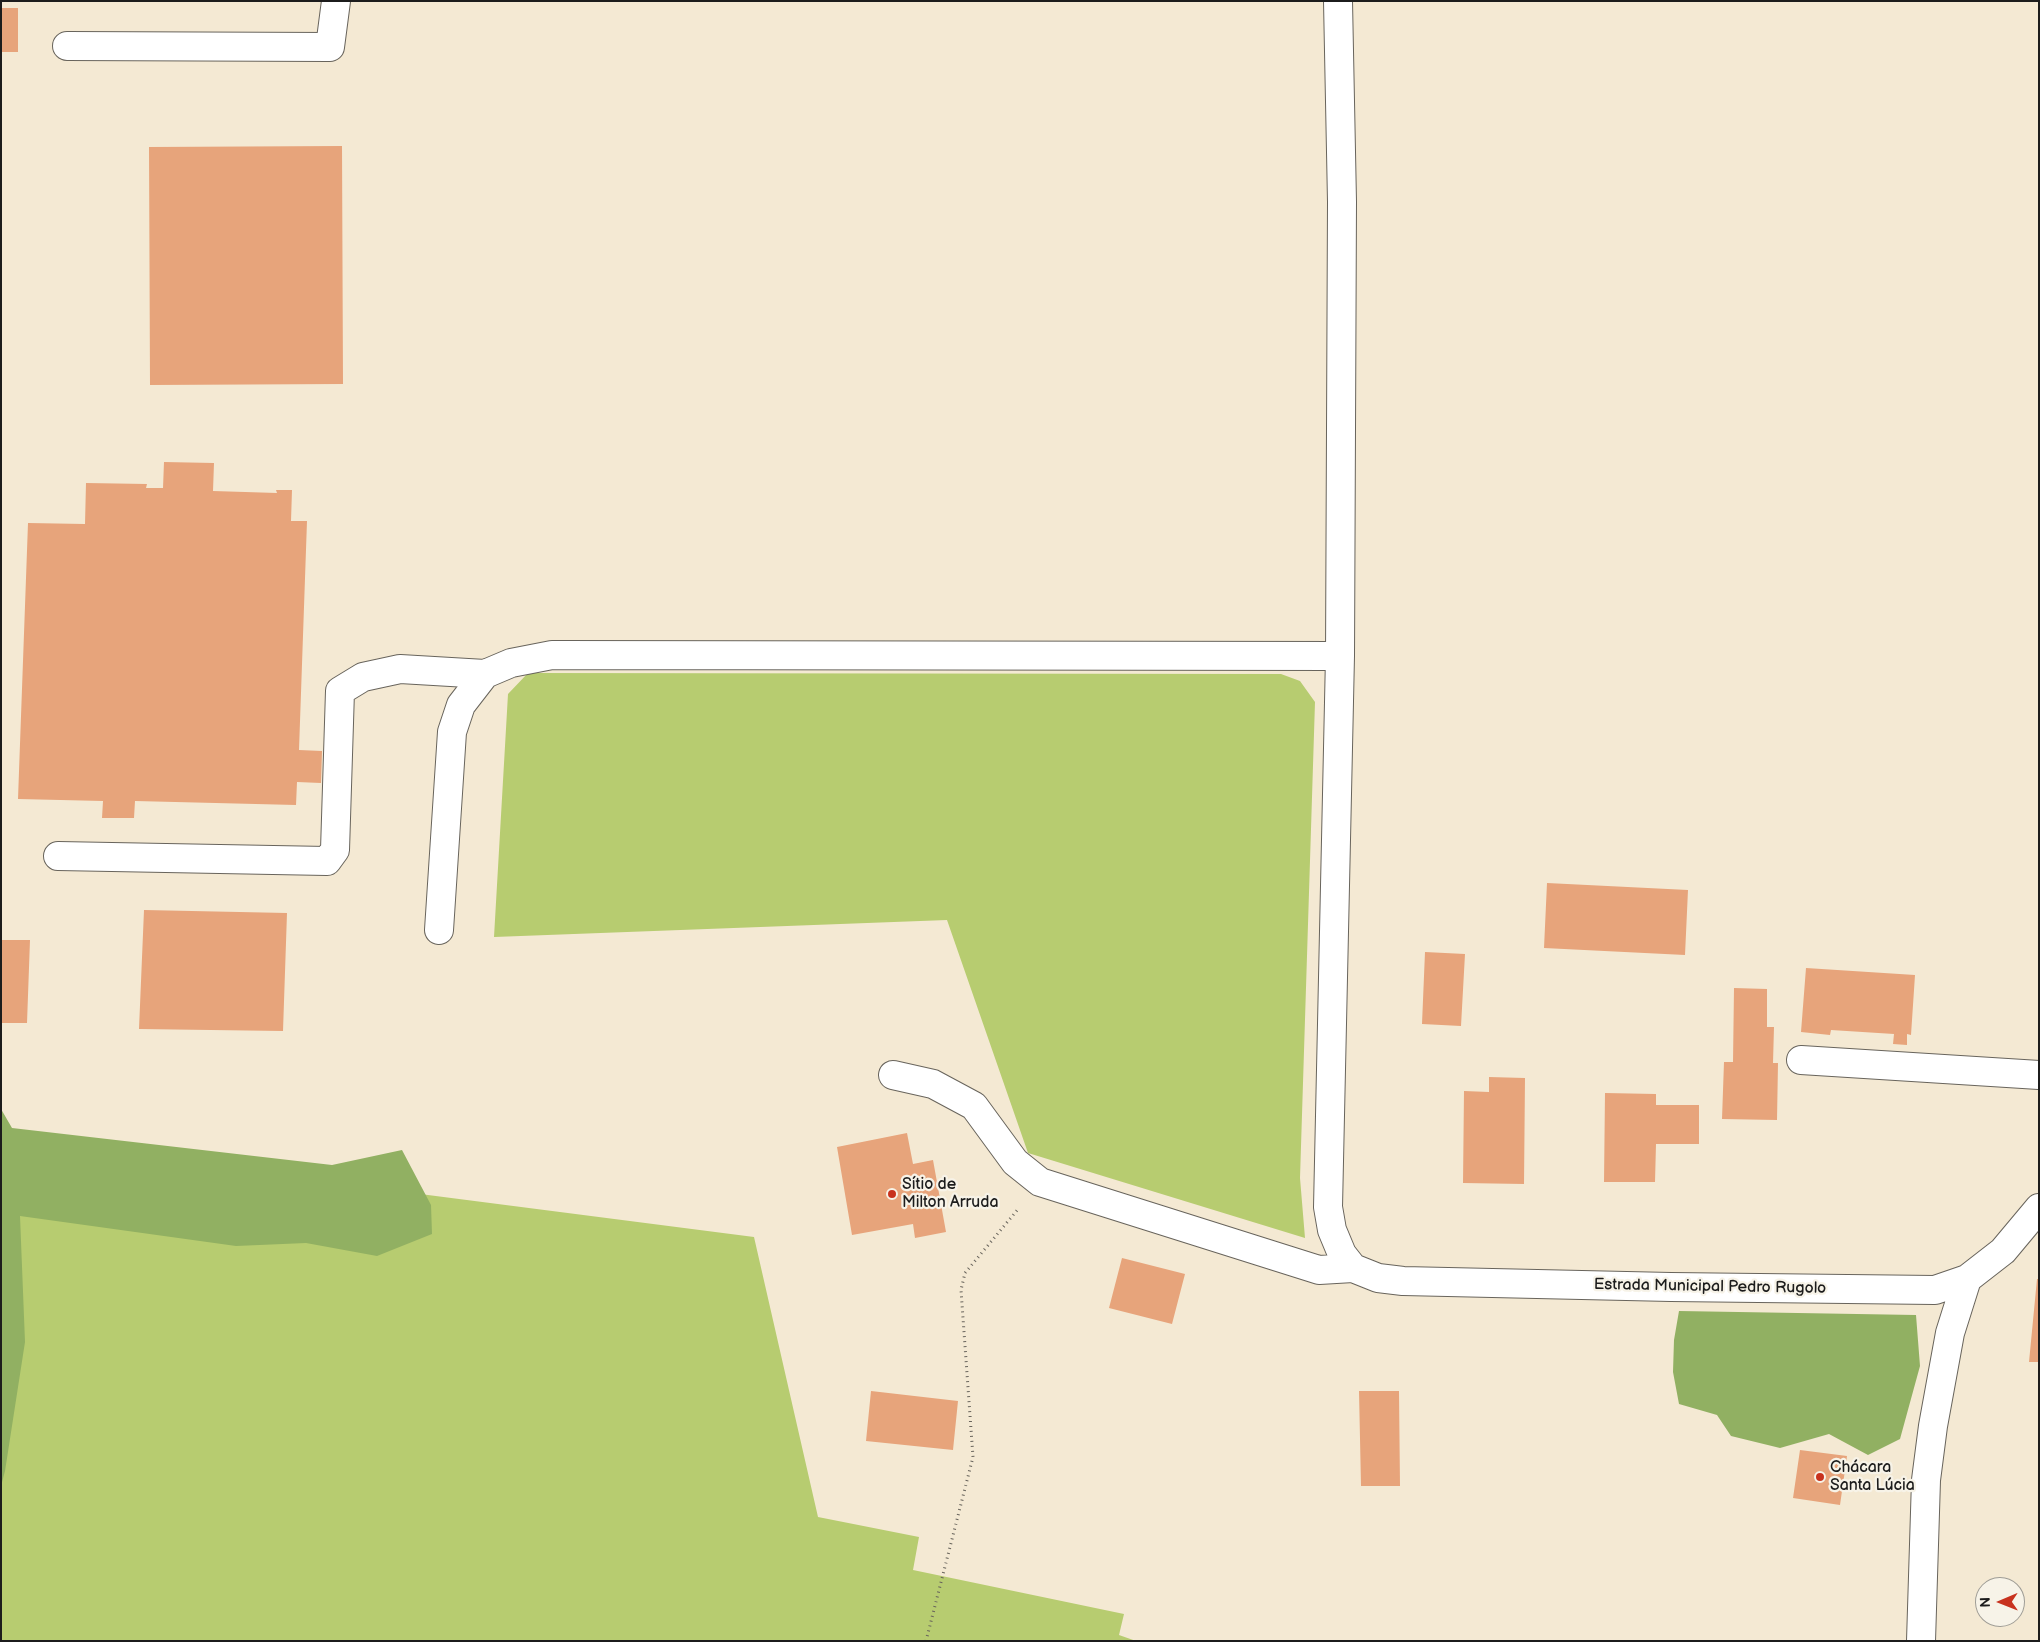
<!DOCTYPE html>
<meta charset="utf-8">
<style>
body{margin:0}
#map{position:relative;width:2040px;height:1642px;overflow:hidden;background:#f4e9d3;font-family:"Balsamiq Sans",sans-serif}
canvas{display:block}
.frame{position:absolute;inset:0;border:2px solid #1c1c1c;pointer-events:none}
.north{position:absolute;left:1975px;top:1577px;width:50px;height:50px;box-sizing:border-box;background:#f7f3e8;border:1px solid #9f9d96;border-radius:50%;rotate:269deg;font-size:14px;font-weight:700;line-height:20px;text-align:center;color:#1c1c1c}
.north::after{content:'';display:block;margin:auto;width:18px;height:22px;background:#c8321e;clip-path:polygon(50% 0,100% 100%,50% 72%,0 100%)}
</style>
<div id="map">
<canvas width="2040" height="1642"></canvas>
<div class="frame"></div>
<div class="north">N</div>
</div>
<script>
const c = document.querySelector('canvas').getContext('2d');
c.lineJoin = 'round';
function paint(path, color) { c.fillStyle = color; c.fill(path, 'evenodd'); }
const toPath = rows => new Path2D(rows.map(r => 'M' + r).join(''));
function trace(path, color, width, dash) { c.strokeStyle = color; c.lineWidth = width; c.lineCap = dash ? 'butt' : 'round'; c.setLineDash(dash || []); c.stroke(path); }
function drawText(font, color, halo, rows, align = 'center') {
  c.font = font + ' "Balsamiq Sans",sans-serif'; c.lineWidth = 4.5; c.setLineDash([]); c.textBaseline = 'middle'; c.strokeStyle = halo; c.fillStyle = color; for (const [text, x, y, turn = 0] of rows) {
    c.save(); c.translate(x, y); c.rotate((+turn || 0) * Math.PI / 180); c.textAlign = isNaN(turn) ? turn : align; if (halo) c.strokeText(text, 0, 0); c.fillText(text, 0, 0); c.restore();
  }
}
paint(toPath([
 [528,673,1281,674,1300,681,1315,702,1300,1178,1305,1238,1028,1153,947,920,494,937,508,694],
 [1,1140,754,1237,818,1517,919,1537,913,1570,1124,1614,1119,1635,1136,1641,1,1641]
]), '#b7cc70');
paint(toPath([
 [1,1109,12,1128,332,1165,402,1150,431,1205,432,1234,377,1256,306,1243,236,1246,20,1216,25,1342,5,1471,1,1486],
 [1679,1311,1916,1315,1920,1366,1900,1439,1868,1455,1829,1434,1780,1448,1731,1436,1717,1415,1679,1404,1673,1372,1674,1340]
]), '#91b062');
paint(toPath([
 [1,8,18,8,18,52,1,52],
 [342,146,343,384,150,385,149,147],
 [164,462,214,463,213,491,277,493,276,490,292,490,291,521,307,521,299,750,322,751,321,783,297,782,296,805,135,801,134,818,102,818,103,801,18,799,28,523,85,524,86,483,147,484,146,488,163,488],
 [1547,883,1688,890,1685,955,1544,948],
 [144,910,287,913,283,1031,139,1029],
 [1,940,30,940,27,1023,1,1023],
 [1425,952,1465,954,1461,1026,1422,1024],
 [1806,968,1915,975,1911,1035,1907,1034,1907,1045,1893,1044,1894,1034,1831,1030,1830,1035,1801,1032],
 [1734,988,1767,989,1767,1027,1774,1027,1773,1063,1778,1063,1777,1120,1722,1119,1724,1062,1733,1062],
 [1489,1077,1525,1078,1524,1184,1463,1183,1464,1091,1489,1092],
 [1605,1093,1656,1094,1656,1105,1699,1105,1699,1144,1656,1144,1655,1182,1604,1182],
 [907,1133,913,1164,933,1160,946,1232,915,1238,913,1224,852,1235,837,1147],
 [1122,1258,1185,1274,1172,1324,1109,1308],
 [2037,1279,2039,1279,2039,1362,2029,1362],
 [871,1391,958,1401,953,1450,866,1441],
 [1359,1391,1399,1391,1400,1486,1361,1486],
 [1800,1450,1847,1456,1840,1505,1793,1498]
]), '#e7a47b');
const minor = toPath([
 [1338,1,1342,202,1340,656,1328,1207,1332,1230,1342,1254,1353,1268],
 [67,46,330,47,336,1],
 [58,856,327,861,335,850,340,691,363,677,400,669,485,674],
 [439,930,452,732,461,705,485,674,511,663,552,655,1340,656],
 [1801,1060,2039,1075],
 [893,1075,933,1084,974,1106,1015,1162,1040,1182,1319,1270,1353,1268,1378,1278,1403,1281,1671,1287,1935,1290,1967,1279,2003,1251,2039,1208],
 [1921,1641,1926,1480,1933,1426,1950,1333,1967,1279]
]);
trace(minor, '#68645c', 30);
trace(toPath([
 [926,1641,973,1457,961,1290,965,1273,1019,1208]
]), '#68645c', 3, [1, 4]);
trace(minor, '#fff', 28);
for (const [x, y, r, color] of [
 [892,1194,5,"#c8321e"],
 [1820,1477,5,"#c8321e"]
]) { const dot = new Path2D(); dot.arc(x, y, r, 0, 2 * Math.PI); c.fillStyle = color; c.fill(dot); trace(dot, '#f7f3e8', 2); }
drawText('16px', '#1c1c1c', '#f7f3e8', [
 ["Sítio de",902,1185],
 ["Milton Arruda",902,1203],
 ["Chácara",1830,1468],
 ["Santa Lúcia",1830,1486]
], 'left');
drawText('16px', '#1c1c1c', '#f7f3e8', [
 ["Estrada Municipal Pedro Rugolo",1710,1287,1]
]);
</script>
